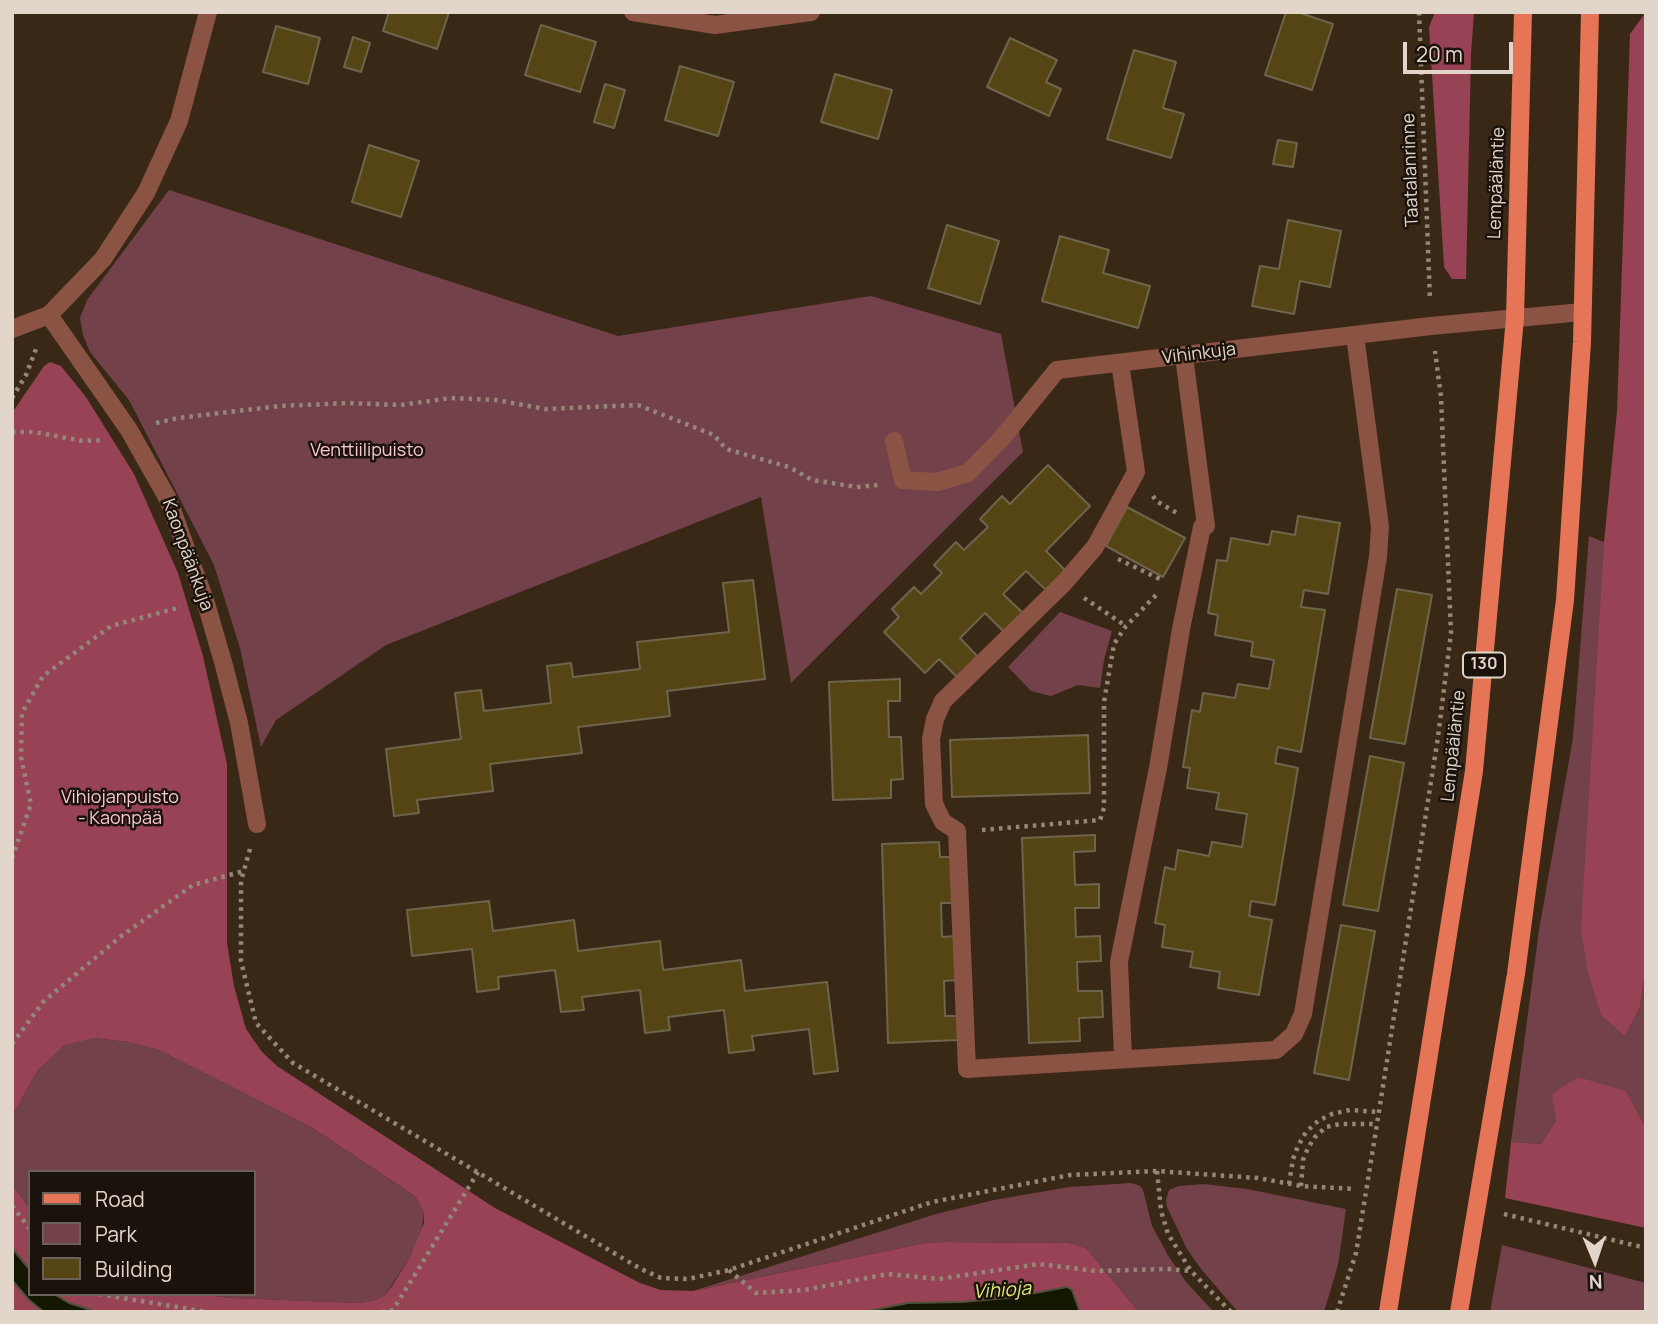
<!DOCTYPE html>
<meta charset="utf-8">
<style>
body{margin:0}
#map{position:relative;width:1658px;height:1324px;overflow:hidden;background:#3a2817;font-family:Manrope,sans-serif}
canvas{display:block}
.frame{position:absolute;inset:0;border:14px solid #e2d6cb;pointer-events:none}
.legend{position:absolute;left:28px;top:1170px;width:228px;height:126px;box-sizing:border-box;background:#1b130b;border:2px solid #6b6158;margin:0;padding:9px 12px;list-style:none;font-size:21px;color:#e2d6cb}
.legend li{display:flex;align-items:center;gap:14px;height:35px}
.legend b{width:35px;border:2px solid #6b6158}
.north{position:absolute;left:1560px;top:1226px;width:70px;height:70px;-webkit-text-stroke:5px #1b130b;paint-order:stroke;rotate:178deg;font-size:19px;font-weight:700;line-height:28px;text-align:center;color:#e2d6cb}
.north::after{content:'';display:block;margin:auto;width:24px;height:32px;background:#e2d6cb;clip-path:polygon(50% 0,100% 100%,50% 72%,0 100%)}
.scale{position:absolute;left:1403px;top:42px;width:110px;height:32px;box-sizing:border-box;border:4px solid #e2d6cb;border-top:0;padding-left:9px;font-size:21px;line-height:24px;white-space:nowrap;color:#e2d6cb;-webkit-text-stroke:5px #1b130b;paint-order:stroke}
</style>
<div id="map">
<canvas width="1658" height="1324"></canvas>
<div class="frame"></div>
<ul class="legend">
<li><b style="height:9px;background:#e67456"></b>Road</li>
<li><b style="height:19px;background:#73414a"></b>Park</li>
<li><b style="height:19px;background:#554514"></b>Building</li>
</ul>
<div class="north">N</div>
<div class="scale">20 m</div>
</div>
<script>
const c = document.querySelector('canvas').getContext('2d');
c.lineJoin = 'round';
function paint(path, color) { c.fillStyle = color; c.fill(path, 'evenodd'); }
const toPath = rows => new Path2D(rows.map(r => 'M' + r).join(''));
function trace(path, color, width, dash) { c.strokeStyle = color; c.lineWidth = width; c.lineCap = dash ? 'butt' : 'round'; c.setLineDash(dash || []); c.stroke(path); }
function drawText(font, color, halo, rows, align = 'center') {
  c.font = font + ' Manrope,sans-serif'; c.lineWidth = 5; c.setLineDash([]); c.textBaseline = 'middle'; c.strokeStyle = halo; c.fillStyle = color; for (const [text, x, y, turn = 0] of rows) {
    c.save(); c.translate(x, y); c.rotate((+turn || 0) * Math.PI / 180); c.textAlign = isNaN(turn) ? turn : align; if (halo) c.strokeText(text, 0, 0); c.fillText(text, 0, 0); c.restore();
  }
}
paint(toPath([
 [169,190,618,336,871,296,1001,334,1023,452,791,683,761,497,386,645,276,720,261,747,240,648,214,565,129,400,90,352,83,335,80,318,87,300],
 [1589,536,1604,542,1599,656,1625,1036,1640,1007,1646,966,1646,1128,1626,1091,1556,1120,1541,1144,1511,1142,1539,930,1573,738],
 [1060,612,1112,631,1104,660,1100,688,1078,685,1051,696,1031,691,1008,667],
 [95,1038,128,1042,159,1050,311,1127,415,1196,424,1213,421,1234,410,1257,385,1295,375,1300,360,1303,233,1298,193,1294,254,1294,254,1172,30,1172,30,1209,12,1185,12,1116,38,1070,51,1055,64,1044],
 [1131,1183,1140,1186,1143,1190,1152,1226,1169,1257,1186,1282,1214,1312,1139,1312,1086,1248,1069,1243,945,1242,925,1243,693,1291,936,1214,994,1200,1069,1187],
 [1204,1184,1247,1189,1346,1209,1338,1265,1324,1312,1238,1312,1201,1269,1187,1249,1167,1207,1166,1200,1169,1190,1179,1186],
 [1502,1245,1646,1283,1646,1312,1490,1312]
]), '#73414a');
paint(toPath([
 [1435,12,1474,12,1471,54,1466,279,1452,279,1444,267,1429,27],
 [1646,12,1646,966,1640,1007,1625,1036,1601,1015,1588,972,1581,929,1604,542,1617,411,1630,34],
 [50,362,61,366,86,397,134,474,178,573,203,656,227,764,227,943,234,986,246,1029,262,1052,277,1066,495,1208,640,1283,661,1290,693,1291,925,1243,945,1242,1069,1243,1086,1248,1139,1312,1080,1312,1072,1290,1067,1287,1008,1298,962,1302,908,1303,863,1312,97,1312,69,1303,54,1294,193,1294,233,1298,360,1303,375,1300,385,1295,392,1286,410,1257,424,1223,424,1213,415,1196,311,1127,159,1050,128,1042,95,1038,64,1045,38,1070,12,1116,12,413,44,366],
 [1578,1077,1626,1091,1646,1128,1646,1228,1505,1198,1511,1142,1541,1144,1556,1120,1552,1094],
 [12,1185,30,1209,30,1270,12,1248],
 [12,1280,29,1300,44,1312,12,1312]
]), '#974255');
const water = toPath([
 [12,1248,30,1270,30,1294,54,1294,69,1303,97,1312,44,1312,29,1300,12,1280,12,1248],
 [1067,1287,1072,1290,1080,1312,863,1312,908,1303,962,1302,1008,1298,1067,1287]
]);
paint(water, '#131700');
trace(water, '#51503d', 2);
const building = toPath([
 [389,12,449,12,437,49,383,31,389,12],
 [1286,12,1297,12,1333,24,1312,90,1265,75,1286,12],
 [541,25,596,42,580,92,525,75,541,25],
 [276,26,320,38,308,84,263,72,276,26],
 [353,37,370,43,361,72,344,67,353,37],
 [1010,38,1057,60,1046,82,1061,89,1049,116,987,87,1010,38],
 [1134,50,1176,62,1163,108,1184,114,1171,158,1107,139,1134,50],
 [680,66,734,82,718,136,665,120,680,66],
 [835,74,892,90,878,139,821,122,835,74],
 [605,84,625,90,614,128,594,122,605,84],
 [1278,140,1297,143,1293,167,1273,164,1278,140],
 [369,145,419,161,401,217,352,202,369,145],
 [1288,220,1341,231,1330,287,1300,281,1294,314,1252,306,1260,266,1279,269,1288,220],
 [947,225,999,241,980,304,928,288,947,225],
 [1060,236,1109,250,1103,273,1150,286,1138,328,1042,301,1060,236],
 [1048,465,1090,506,1046,551,1065,570,1046,590,1026,571,1003,594,1024,614,1005,633,985,613,960,638,979,658,959,679,939,659,925,673,884,632,899,617,892,609,914,587,921,594,942,573,934,565,956,542,964,550,988,527,980,519,1002,496,1010,504,1048,465],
 [1127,507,1185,538,1163,577,1106,546,1127,507],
 [1298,516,1340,523,1328,594,1304,590,1301,607,1325,610,1301,752,1278,747,1275,763,1298,768,1275,905,1251,901,1249,916,1272,920,1259,995,1218,988,1220,972,1190,967,1193,952,1162,947,1165,925,1155,923,1165,867,1175,870,1178,850,1209,856,1212,842,1242,847,1247,814,1216,809,1219,793,1187,788,1190,768,1183,767,1192,710,1200,712,1203,693,1235,698,1238,684,1269,689,1274,660,1251,656,1253,642,1215,635,1218,615,1208,613,1217,560,1227,561,1231,538,1269,545,1272,531,1295,535,1298,516],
 [753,580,765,679,667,691,670,716,578,727,582,753,490,764,493,791,417,800,419,813,394,816,386,749,461,739,455,693,481,690,484,711,551,703,547,666,571,663,573,677,640,669,637,642,729,632,723,583,753,580],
 [1397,589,1432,595,1405,744,1370,738,1397,589],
 [900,679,900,701,888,701,889,737,901,737,903,779,891,780,891,798,833,800,829,682,900,679],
 [1088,735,1090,793,952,797,950,740,1088,735],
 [1370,756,1404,763,1378,911,1343,905,1370,756],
 [1095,835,1095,851,1074,852,1075,885,1099,884,1099,908,1075,908,1076,937,1100,936,1101,961,1077,962,1078,991,1102,991,1103,1017,1079,1018,1080,1041,1029,1043,1022,838,1095,835],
 [939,842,940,857,951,857,952,903,941,903,942,937,955,936,957,980,944,981,945,1016,958,1016,958,1040,888,1043,882,844,939,842],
 [489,901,493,931,574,920,578,951,660,941,663,970,741,960,745,991,827,982,838,1071,814,1074,809,1029,752,1036,754,1050,729,1053,724,1010,668,1017,670,1030,645,1033,640,990,582,997,584,1010,561,1012,555,970,498,977,499,989,477,992,472,949,412,956,407,910,489,901],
 [1341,925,1375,931,1349,1080,1314,1073,1341,925]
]);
paint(building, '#554514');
trace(building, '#6e654c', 2);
trace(toPath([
 [1419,12,1430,300],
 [12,398,26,375,36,349],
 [156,423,178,418,280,406,348,403,401,405,451,398,496,400,545,409,638,405,714,435,726,449,789,467,812,480,857,487,878,485],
 [12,432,34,432,83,441,104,440],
 [1153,496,1156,501,1177,513],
 [1118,559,1164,581],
 [1084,598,1126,626],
 [982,830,1100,820,1104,808,1104,702,1114,644,1126,626,1159,592],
 [250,849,241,881,241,961,256,1023,293,1063,641,1269,661,1278,688,1279,729,1270,932,1202,1070,1175,1157,1171,1258,1178,1301,1186,1355,1189],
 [12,858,31,804,21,757,22,713,43,676,111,626,181,607],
 [12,1044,43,1002,120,937,193,885,244,871],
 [1157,1171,1161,1211,1168,1234,1191,1271,1231,1312],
 [1289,1184,1293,1159,1298,1146,1306,1132,1318,1121,1332,1114,1350,1110,1379,1112],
 [1301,1186,1303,1160,1308,1148,1315,1137,1326,1127,1340,1124,1377,1124],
 [12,1206,30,1229],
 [1504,1214,1646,1248],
 [729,1270,756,1293,804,1290,888,1274,939,1279,1039,1264,1096,1271,1167,1269,1191,1271],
 [99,1294,207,1312],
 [382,1312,393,1310,478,1172],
 [1337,1312,1356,1253,1377,1124,1438,737,1451,633,1441,397,1435,351]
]), '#958678', 4.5, [3.5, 5]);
trace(toPath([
 [1120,363,1136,472,1095,547,1063,584,943,701,935,719,931,739,934,804,943,822,957,831,967,1069,1276,1050,1294,1034,1303,1014,1378,557,1380,527,1355,335],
 [894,441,903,480,937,482,968,473,1002,438,1057,370],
 [1123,1059,1119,962,1158,768,1181,629,1202,527,1206,526,1184,356]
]), '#8a5344', 18);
trace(toPath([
 [633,12,715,25,811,12],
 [49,315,129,430,168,499,205,600,223,662,239,723,257,824],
 [12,329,49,315,103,259,146,193,179,121,208,12],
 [1057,370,1431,326,1582,312]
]), '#8a5344', 18);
trace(toPath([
 [1388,1312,1474,771,1515,318,1523,12],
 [1459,1312,1516,974,1565,600,1582,342,1590,12]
]), '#e67456', 18);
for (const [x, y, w] of [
 [1484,665,42]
]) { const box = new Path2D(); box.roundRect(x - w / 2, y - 12.5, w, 25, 5); c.fillStyle = '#1b130b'; c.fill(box); trace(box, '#e2d6cb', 2); }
drawText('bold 16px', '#e2d6cb', null, [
 ["130",1484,665]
]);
drawText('18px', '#e2d6cb', '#1b130b', [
 ["Taatalanrinne",1411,170,-92],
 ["Lempääläntie",1497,183,-88],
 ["Vihinkuja",1199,354,-7],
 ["Kaonpäänkuja",187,555,70],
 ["Lempääläntie",1454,746,-84]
]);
drawText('18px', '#fac8cf', '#1b130b', [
 ["Venttiilipuisto",367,451],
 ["Vihiojanpuisto",120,798],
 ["- Kaonpää",120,819]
]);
drawText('italic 19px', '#daed77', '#1b130b', [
 ["Vihioja",1002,1291,-4]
]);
</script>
